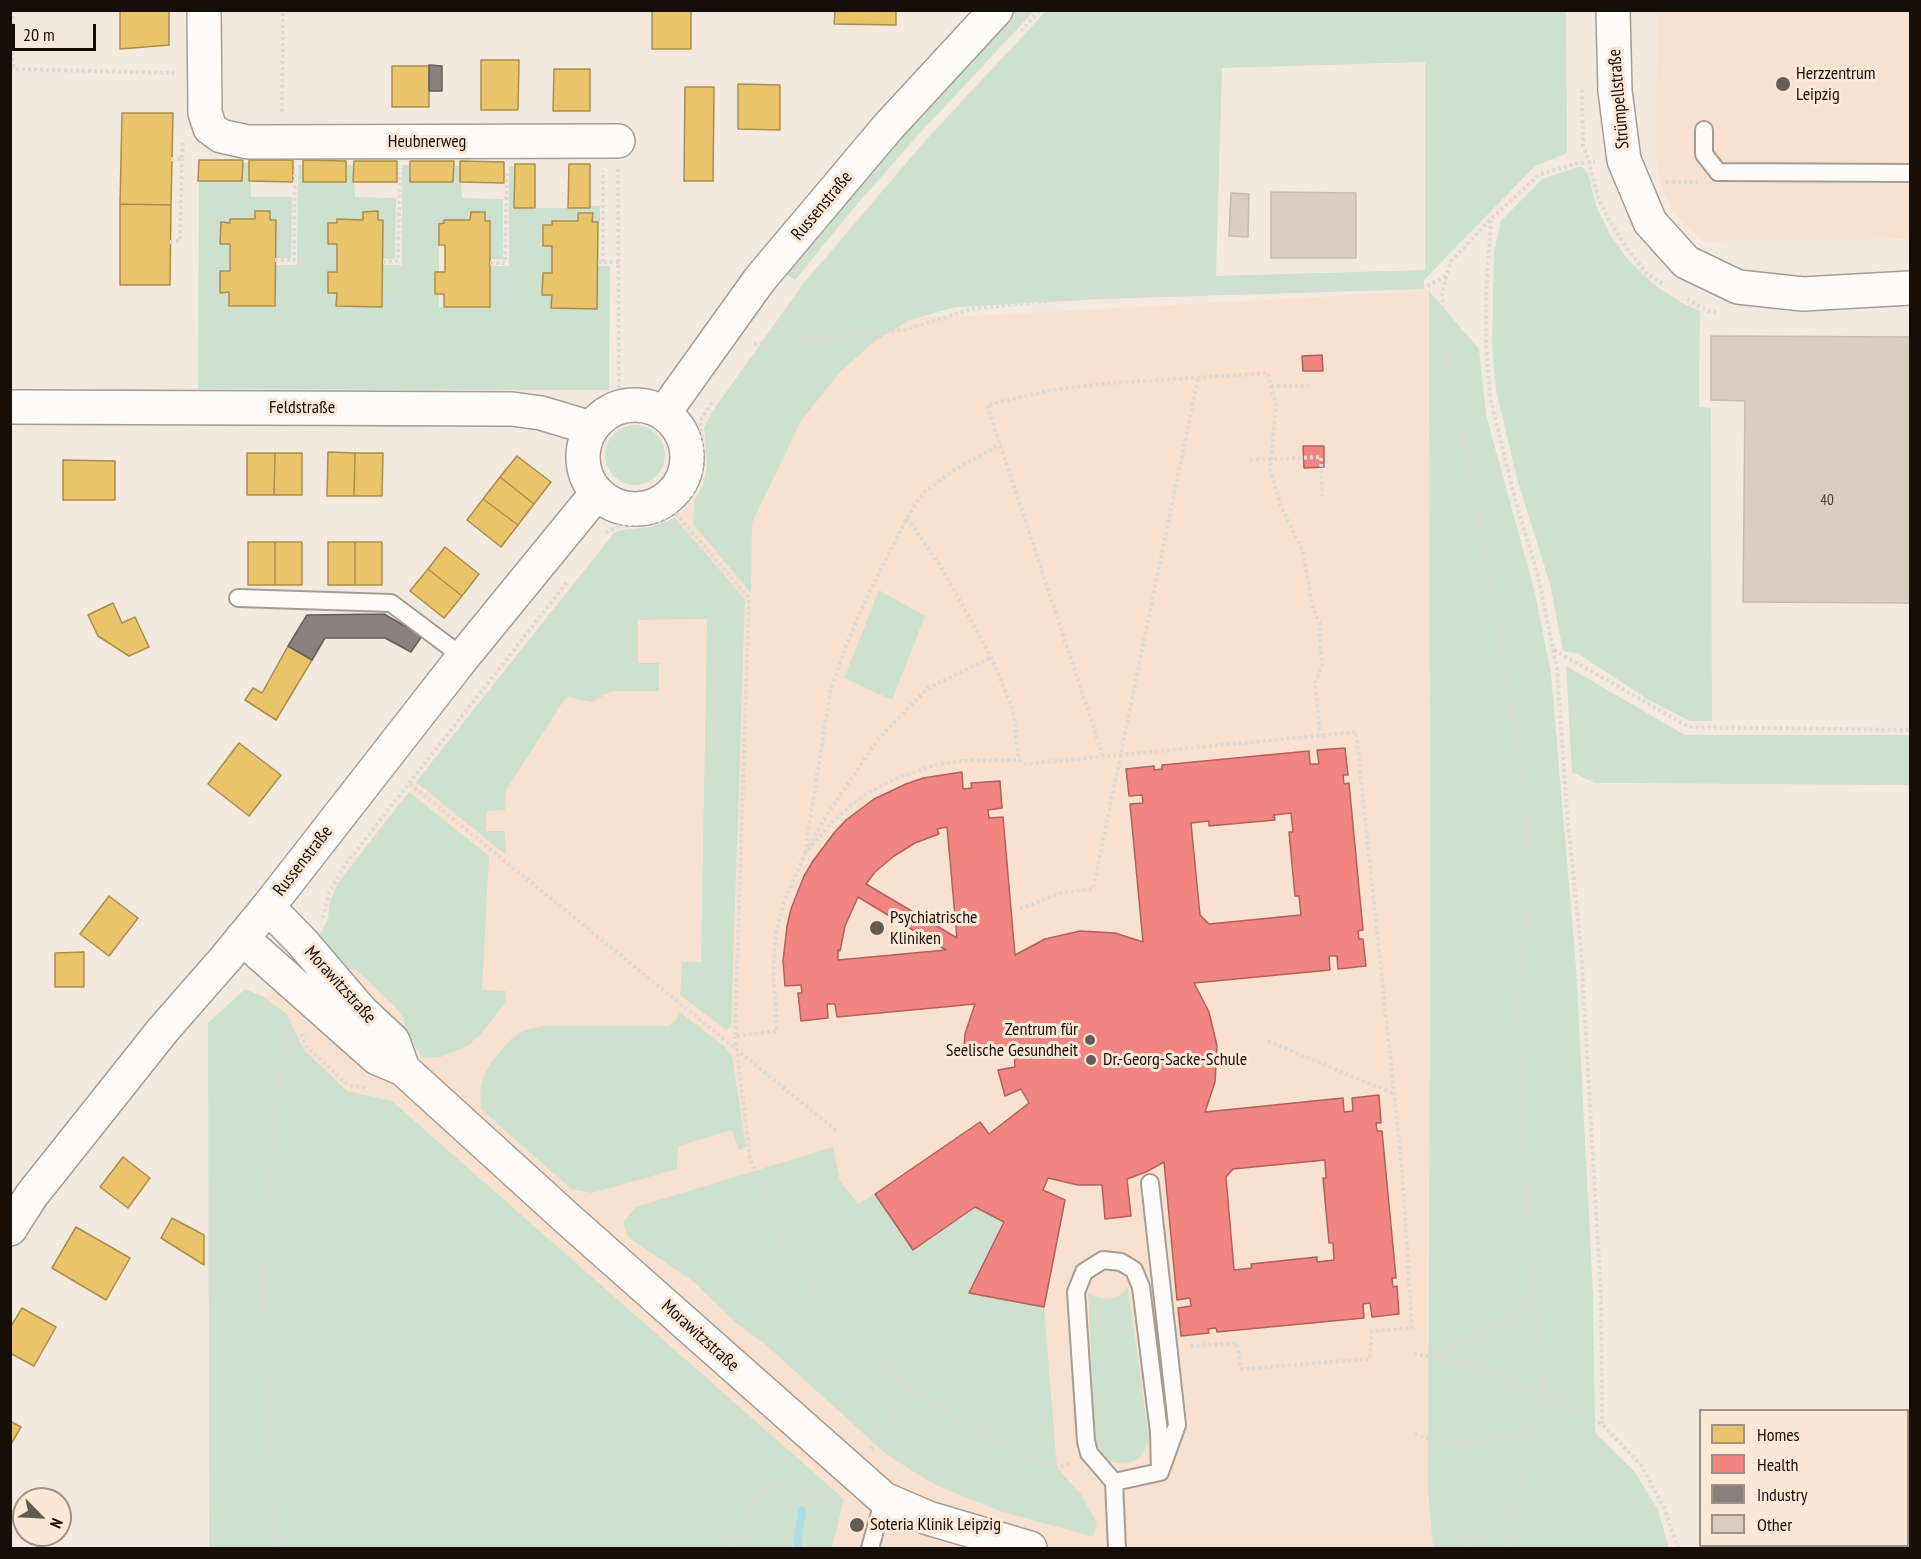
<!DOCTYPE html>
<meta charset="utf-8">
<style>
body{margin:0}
#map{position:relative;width:1921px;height:1559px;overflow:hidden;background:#f4e9df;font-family:"PT Sans Narrow",sans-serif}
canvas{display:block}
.frame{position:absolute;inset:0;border:12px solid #160e07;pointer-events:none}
.legend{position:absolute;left:1699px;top:1409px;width:210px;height:138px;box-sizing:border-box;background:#fce8d7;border:2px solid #a09184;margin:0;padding:8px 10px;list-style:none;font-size:18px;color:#160e07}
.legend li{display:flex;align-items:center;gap:12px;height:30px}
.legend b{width:30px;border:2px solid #a09184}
.north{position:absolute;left:12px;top:1487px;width:60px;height:60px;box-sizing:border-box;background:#fce8d7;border:2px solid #a09184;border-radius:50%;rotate:114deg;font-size:16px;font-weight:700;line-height:24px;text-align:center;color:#160e07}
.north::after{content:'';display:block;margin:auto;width:21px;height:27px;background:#645b53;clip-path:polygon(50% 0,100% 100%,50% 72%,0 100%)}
.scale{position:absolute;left:12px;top:24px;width:84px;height:27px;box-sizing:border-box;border:3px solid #160e07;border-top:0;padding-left:8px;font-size:18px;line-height:21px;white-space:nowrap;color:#160e07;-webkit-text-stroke:4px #fce8d7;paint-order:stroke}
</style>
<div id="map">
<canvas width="1921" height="1559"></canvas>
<div class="frame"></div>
<ul class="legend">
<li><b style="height:16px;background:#e9c46a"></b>Homes</li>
<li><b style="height:16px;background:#f28482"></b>Health</li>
<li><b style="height:16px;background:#8a817c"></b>Industry</li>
<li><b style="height:16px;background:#dacdc1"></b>Other</li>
</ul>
<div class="north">N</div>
<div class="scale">20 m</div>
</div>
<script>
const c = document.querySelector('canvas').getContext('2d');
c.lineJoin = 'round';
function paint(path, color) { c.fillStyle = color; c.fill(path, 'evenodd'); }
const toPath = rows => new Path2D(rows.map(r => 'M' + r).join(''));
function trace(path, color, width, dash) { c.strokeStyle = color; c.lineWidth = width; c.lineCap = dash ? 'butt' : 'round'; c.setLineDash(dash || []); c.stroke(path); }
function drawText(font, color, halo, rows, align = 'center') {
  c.font = font + ' "PT Sans Narrow",sans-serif'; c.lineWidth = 6; c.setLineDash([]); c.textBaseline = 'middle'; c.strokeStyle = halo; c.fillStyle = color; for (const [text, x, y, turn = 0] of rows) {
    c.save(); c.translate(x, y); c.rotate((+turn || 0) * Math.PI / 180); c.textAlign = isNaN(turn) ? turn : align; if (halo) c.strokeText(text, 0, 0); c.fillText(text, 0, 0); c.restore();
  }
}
paint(toPath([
 [1657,11,1910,11,1910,239,1703,241,1684,223,1672,209,1661,187,1656,157],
 [1429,291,1430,969,1428,1491,1433,1548,832,1548,843,1499,392,1101,347,1091,304,1050,287,1014,264,997,318,937,328,919,329,905,332,895,348,868,614,533,661,524,675,518,694,500,703,485,707,466,704,427,785,321,971,316]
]), '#f8e2cf');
paint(toPath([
 [1014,11,1034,11,919,134,852,210,795,280,783,272,897,136],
 [1046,11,1566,11,1567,153,1535,166,1424,280,1424,289,1102,299,955,307,910,320,875,341,840,372,801,421,752,523,751,593,693,524,694,500,703,485,707,466,704,427,712,412,803,284,925,141],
 [1425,62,1425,270,1216,276,1222,68],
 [199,160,199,181,242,181,242,163,250,163,251,197,292,197,291,258,275,258,276,220,270,220,270,211,256,211,255,219,230,219,230,223,221,223,220,243,230,244,230,271,220,293,229,292,230,306,275,306,275,265,297,265,298,165,303,165,303,182,346,182,346,165,353,165,355,197,396,198,395,259,383,258,383,220,378,220,377,211,363,212,363,220,338,219,337,223,328,223,328,244,337,244,337,272,328,272,328,292,337,293,337,306,383,306,383,265,402,265,402,165,410,165,410,182,453,182,453,165,460,166,462,198,503,199,503,259,490,259,490,221,485,221,485,212,471,212,470,220,445,220,444,223,439,224,439,307,490,307,490,266,509,266,509,166,514,166,514,208,589,208,590,206,600,206,600,222,592,222,592,213,578,213,578,221,543,225,543,245,552,246,552,273,543,274,542,294,552,295,552,308,597,308,597,266,610,266,609,390,198,389],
 [1581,166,1588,173,1596,206,1611,236,1629,261,1653,284,1682,303,1700,311,1699,407,1711,408,1712,721,1690,721,1649,700,1577,653,1563,651,1550,584,1518,482,1496,390,1492,342,1494,252,1501,221,1542,179],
 [1429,291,1479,349,1486,415,1534,589,1551,674,1576,967,1593,1295,1595,1433,1634,1471,1658,1510,1669,1548,1433,1548,1428,1491,1430,969],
 '605 455a30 30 0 1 1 60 0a30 30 0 1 1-60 0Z',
 [675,518,745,599,731,1026,726,1030,680,995,682,962,701,962,707,619,638,620,638,663,659,663,659,691,612,691,592,702,566,697,506,790,505,810,487,811,486,831,505,831,506,855,416,782,614,533,622,530,651,527],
 [879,590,925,616,892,700,844,678],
 [1566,666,1685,735,1910,735,1910,785,1595,783,1572,772],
 [409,792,489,856,482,990,506,991,506,1002,480,1035,467,1046,441,1057,423,1058,405,1031,404,1019,396,1008,356,970,340,965,318,937,328,919,329,905,338,883],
 [245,989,264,997,287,1014,304,1050,347,1091,392,1101,844,1499,832,1548,209,1548,208,1023],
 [680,1012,725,1047,732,1056,746,1147,739,1150,732,1130,678,1146,677,1169,592,1193,571,1189,481,1109,480,1093,483,1077,492,1061,512,1038,525,1030,543,1026,668,1026,675,1022],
 [833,1147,840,1181,858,1204,875,1194,913,1250,975,1207,1004,1222,1044,1307,1057,1468,1080,1493,1097,1523,1093,1537,1000,1511,940,1487,920,1476,885,1453,765,1344,735,1322,694,1282,629,1238,623,1222,636,1207],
 [1128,1288,1149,1438,1148,1444,1142,1455,1137,1460,1125,1464,1112,1462,1106,1459,1102,1454,1096,1443,1088,1293,1096,1297,1108,1299,1120,1295]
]), '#cee1cf');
const homes = toPath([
 [120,10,169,10,169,45,120,49,120,10],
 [652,10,691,10,691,49,652,49,652,10],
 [835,10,896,10,896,25,834,24,835,10],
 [481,60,519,60,518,110,481,110,481,60],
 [392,66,429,66,429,107,392,107,392,66],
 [554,69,590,69,590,111,553,111,554,69],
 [738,84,780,85,780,130,738,129,738,84],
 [685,87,714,87,713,181,684,181,685,87],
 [122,113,173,113,171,205,120,204,122,113],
 [199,160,243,160,242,181,198,181,199,160],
 [249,160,293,160,293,182,249,181,249,160],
 [303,160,346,161,346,182,303,182,303,160],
 [354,161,397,161,397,182,353,182,354,161],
 [410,161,454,161,453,182,410,182,410,161],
 [460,161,504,162,504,183,460,182,460,161],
 [515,164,535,164,535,208,514,208,515,164],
 [569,164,590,164,590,208,568,208,569,164],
 [120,204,171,205,170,285,120,285,120,204],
 [255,211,270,211,270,220,276,220,275,306,229,306,229,292,220,293,220,271,230,271,230,244,220,244,221,222,230,223,230,219,255,219,255,211],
 [378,211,378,220,383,220,382,307,336,306,337,293,328,293,328,272,337,272,337,244,328,244,328,223,337,223,337,219,363,220,363,212,378,211],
 [471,212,485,212,485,221,490,221,490,307,444,307,444,294,435,294,435,272,445,272,445,245,439,245,439,224,444,223,444,220,470,220,471,212],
 [578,213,593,213,592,222,598,222,597,309,551,308,552,295,542,295,543,273,552,273,552,246,543,246,543,225,552,225,552,221,578,221,578,213],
 [328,452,355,453,354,496,327,496,328,452],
 [247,453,275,453,274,495,247,495,247,453],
 [275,453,302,453,302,495,274,495,275,453],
 [355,453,383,453,382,496,354,496,355,453],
 [517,456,551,482,534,504,500,477,517,456],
 [63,460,115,461,115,500,63,500,63,460],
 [500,477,534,504,518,525,483,499,500,477],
 [483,499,518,525,501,547,467,520,483,499],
 [248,542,275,542,275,585,248,585,248,542],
 [275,542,302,542,302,585,275,585,275,542],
 [328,542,355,542,355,585,328,585,328,542],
 [355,542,382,542,382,585,355,585,355,542],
 [445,547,479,574,462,596,428,569,445,547],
 [428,569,462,596,444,618,410,591,428,569],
 [113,603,122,623,135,617,149,647,129,656,98,636,88,615,113,603],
 [288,646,312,660,276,720,245,700,253,688,262,693,288,646],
 [239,743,281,775,249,816,208,784,239,743],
 [109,896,138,918,109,956,80,934,109,896],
 [84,952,84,987,55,987,55,953,84,952],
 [123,1157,150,1178,128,1208,100,1187,123,1157],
 [172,1218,204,1235,204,1265,161,1238,172,1218],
 [76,1227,130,1258,106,1300,52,1268,76,1227],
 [22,1308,56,1327,34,1366,10,1353,10,1328,22,1308],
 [10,1421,21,1427,10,1446,10,1421]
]);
paint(homes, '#e9c46a');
trace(homes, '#aa8d4c', 1.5);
const health = toPath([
 [1322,355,1323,371,1303,371,1302,356,1322,355],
 [1303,446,1324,446,1324,467,1304,468,1303,446],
 [1345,748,1348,775,1343,775,1344,784,1349,783,1363,930,1358,931,1359,939,1363,939,1366,966,1338,969,1337,956,1329,956,1330,970,1194,983,1209,1012,1217,1046,1215,1082,1205,1112,1343,1098,1344,1112,1353,1111,1352,1098,1379,1095,1381,1123,1376,1123,1377,1131,1382,1131,1396,1278,1392,1278,1393,1287,1397,1286,1399,1314,1372,1317,1370,1303,1363,1304,1364,1318,1217,1332,1216,1328,1208,1329,1209,1333,1181,1336,1178,1308,1191,1306,1190,1298,1177,1300,1164,1162,1146,1172,1127,1179,1131,1216,1105,1219,1102,1185,1078,1185,1048,1178,1043,1190,1065,1200,1044,1307,969,1293,1004,1222,975,1207,913,1250,875,1194,980,1122,989,1134,1029,1103,1021,1089,1005,1096,998,1070,1015,1067,1014,1051,964,1047,965,1034,975,1004,837,1017,835,1004,827,1004,828,1018,801,1021,798,993,802,993,801,985,785,986,783,961,787,926,791,909,804,876,813,861,834,833,846,820,874,799,906,784,923,778,962,772,963,789,972,788,971,783,1000,781,1002,808,988,810,989,818,1003,817,1015,955,1045,939,1080,931,1115,933,1143,942,1130,804,1143,803,1142,795,1129,796,1126,769,1154,766,1154,770,1162,769,1162,765,1309,751,1310,764,1319,764,1317,750,1345,748],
 [1291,813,1293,832,1289,832,1295,896,1299,896,1301,915,1209,924,1200,915,1191,823,1209,821,1209,826,1275,820,1274,815,1291,813],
 [947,827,957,938,866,884,875,872,894,856,915,843,939,834,937,829,947,827],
 [858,897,946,950,838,960,838,950,840,951,845,926,858,897],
 [1325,1160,1326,1178,1323,1178,1329,1243,1333,1243,1334,1260,1317,1262,1317,1257,1251,1264,1252,1268,1234,1270,1226,1177,1233,1169,1325,1160]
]);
paint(health, '#f28482');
trace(health, '#b0615d', 1.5);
const industry = toPath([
 [429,65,442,66,442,91,429,91,429,65],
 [384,614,422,636,411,652,385,638,325,638,312,660,288,646,307,615,384,614]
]);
paint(industry, '#8a817c');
trace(industry, '#675e59', 1.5);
trace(toPath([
 [797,1548,802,1510]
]), '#aedee4', 8);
const building = toPath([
 [1271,192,1356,193,1356,258,1271,258,1271,192],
 [1231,193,1249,194,1248,237,1229,236,1231,193],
 [1711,336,1910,337,1910,603,1743,602,1745,401,1711,400,1711,336]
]);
paint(building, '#dacdc1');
trace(building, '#c6bcb4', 1.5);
const lane = toPath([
 [1704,130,1704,154,1718,172,1910,173],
 [238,598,391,603,463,657],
 [1114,1482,1089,1453,1086,1441,1076,1292,1084,1272,1103,1260,1121,1262,1134,1270,1141,1287,1159,1432,1160,1472],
 [870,1548,884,1499],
 [1117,1548,1114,1482,1160,1472,1177,1425,1150,1183]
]);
const street = toPath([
 [204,10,205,113,210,128,221,136,248,142,618,141],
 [1613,10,1615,91,1624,160,1650,222,1686,262,1738,287,1803,294,1910,288],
 [10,407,512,409,541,413,591,428],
 [268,907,303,943,361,1011,393,1041,403,1069],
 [242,938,377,1058,403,1069,569,1220,884,1499,928,1518,1030,1548]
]);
const secondary = toPath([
 '583 457a52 52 0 1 1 104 0a52 52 0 1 1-104 0Z',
 [664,413,760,279,888,127,996,10],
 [10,1229,31,1196,163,1030,226,958,268,907,463,657,597,493]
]);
trace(lane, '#a59d94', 20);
trace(street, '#a59d94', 36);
trace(secondary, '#a59d94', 36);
trace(toPath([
 [13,10,13,69],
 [1021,31,1040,10],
 [10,69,174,73],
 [1582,90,1583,145,1589,162,1598,197,1608,218,1626,247,1647,274,1663,284],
 [282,112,283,10],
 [171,159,182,159,183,141],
 [618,169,619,390,622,406],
 [1666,182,1697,182],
 [1491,220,1486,294,1486,344,1490,397,1515,499,1538,576,1557,669,1567,813,1581,948,1601,1297,1602,1424],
 [170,242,180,241,182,159],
 [275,260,294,260,295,170],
 [383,262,398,261,400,173],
 [598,262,619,262],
 [603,262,603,171],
 [490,263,505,263,507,172],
 [1687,299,1708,311,1716,312],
 [754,344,904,330,971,309,1103,295,1427,286,1447,276],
 [1271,386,1308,386],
 [1250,460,1321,457,1322,496],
 [664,500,749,598,735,1036,777,1031,773,970,776,932,784,902,805,854,830,824,850,806,870,792,893,780,934,765,961,761,1019,760,1026,764,1356,732,1402,1169,1412,1328,1372,1331,1370,1359,1241,1369,1237,1343,1191,1346],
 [907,518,943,570,991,657,1013,709,1019,760],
 [606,533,619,526,659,521,674,512,692,494,701,472,703,444,700,421,713,401],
 [1554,650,1689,727,1910,730],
 [1103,756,987,405,1052,390,1111,383,1268,373,1276,406,1270,469,1280,504,1303,551,1312,606,1319,622,1322,667,1315,682,1320,735],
 [410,784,838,1132],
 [809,846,828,813,879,738,928,688,991,657],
 [805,853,830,693,847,643,868,595,907,518,922,494,957,468,1001,444],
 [1020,909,1060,893,1093,889,1198,378],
 [323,918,328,895,345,865,568,581],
 [302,1034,306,1046,348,1085,366,1088],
 [735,1036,750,1158,781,1241,827,1316,850,1340,879,1366,907,1388,983,1435,1057,1468,1069,1463],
 [1268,1041,1394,1094],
 [1414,1354,1480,1365,1602,1424,1641,1465,1664,1508,1678,1548],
 [1436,1358,1458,1344,1535,1305],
 [1415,1434,1428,1439,1462,1442,1535,1432],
 [871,1449,907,1388],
 [274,1548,264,1303,265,1219,277,1096,289,1019],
 [732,1548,746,1511,756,1497,767,1487,786,1485,800,1489,832,1503,841,1502],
 [1466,1548,1492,1529,1512,1503],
 [1506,1548,1514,1501,1522,1478,1545,1396,1529,1236,1518,1002,1531,885,1525,791,1488,570,1445,343,1442,292,1451,261,1491,219,1540,174,1578,163,1595,162]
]), '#dddad6', 4, [3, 3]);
trace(lane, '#fdfcfa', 16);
trace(street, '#fdfcfa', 33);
trace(secondary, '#fdfcfa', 33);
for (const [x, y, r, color] of [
 [1783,84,8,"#645b53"],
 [877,928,8,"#645b53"],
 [1090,1040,6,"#645b53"],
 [1091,1060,6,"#645b53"],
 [857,1525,8,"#645b53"]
]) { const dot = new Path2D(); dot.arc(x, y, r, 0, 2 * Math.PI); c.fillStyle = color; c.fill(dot); trace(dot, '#fce8d7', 2); }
drawText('15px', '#473e36', null, [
 ["40",1827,501]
]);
drawText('18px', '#160e07', '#fce8d7', [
 ["Herzzentrum",1796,74],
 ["Leipzig",1796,95],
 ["Psychiatrische",890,918],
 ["Kliniken",890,939],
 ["Zentrum für",1078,1030,"right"],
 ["Seelische Gesundheit",1078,1051,"right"],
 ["Dr.-Georg-Sacke-Schule",1103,1060],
 ["Soteria Klinik Leipzig",870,1525]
], 'left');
drawText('18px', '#160e07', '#fce8d7', [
 ["Strümpellstraße",1619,99,-95],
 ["Heubnerweg",427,142],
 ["Russenstraße",822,206,-50],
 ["Feldstraße",302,408],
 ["Russenstraße",303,861,-52],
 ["Morawitzstraße",340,985,48],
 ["Morawitzstraße",700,1336,42]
]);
</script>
